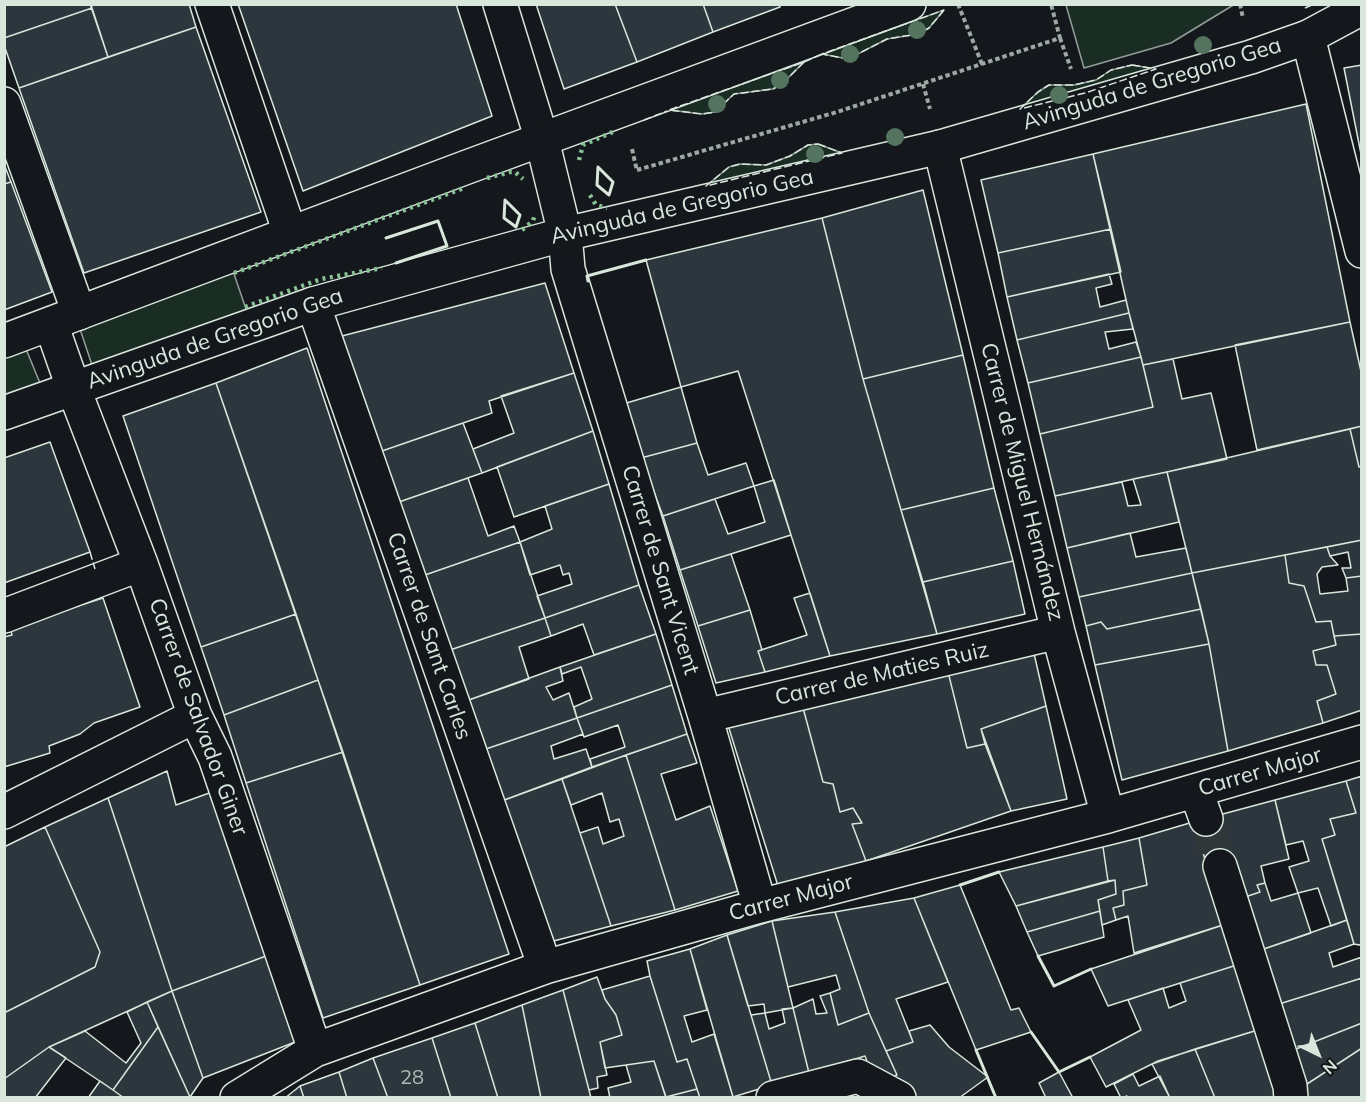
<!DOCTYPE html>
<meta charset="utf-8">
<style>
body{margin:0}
#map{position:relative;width:1366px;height:1102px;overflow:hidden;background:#14181c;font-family:Mulish,sans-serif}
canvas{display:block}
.frame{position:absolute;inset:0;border:6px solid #d8e6dc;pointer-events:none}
.north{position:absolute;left:1288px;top:1024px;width:60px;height:60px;-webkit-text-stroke:4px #14181c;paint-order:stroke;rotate:137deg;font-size:16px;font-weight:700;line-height:24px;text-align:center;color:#d8e6dc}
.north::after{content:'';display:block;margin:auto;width:21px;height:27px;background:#d8e6dc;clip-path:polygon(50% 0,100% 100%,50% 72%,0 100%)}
</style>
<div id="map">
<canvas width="1366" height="1102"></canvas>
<div class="frame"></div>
<div class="north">N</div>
</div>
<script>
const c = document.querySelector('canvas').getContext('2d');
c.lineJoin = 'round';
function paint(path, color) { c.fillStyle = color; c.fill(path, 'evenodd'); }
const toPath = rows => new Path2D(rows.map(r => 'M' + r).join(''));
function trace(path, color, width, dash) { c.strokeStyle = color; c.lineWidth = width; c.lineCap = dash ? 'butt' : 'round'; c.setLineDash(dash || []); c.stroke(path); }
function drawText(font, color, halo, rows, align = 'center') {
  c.font = font + ' Mulish,sans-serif'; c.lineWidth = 4.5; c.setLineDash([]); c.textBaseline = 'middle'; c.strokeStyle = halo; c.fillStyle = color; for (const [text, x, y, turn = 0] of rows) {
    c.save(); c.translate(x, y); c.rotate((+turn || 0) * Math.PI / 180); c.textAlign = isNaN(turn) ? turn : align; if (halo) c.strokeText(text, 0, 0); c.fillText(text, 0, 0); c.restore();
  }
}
const green = toPath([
 [1235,4,1171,43,1084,68,1066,5,1235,4],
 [944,10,929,28,918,34,887,39,848,59,822,54,944,10],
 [804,62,783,83,773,89,734,94,715,112,702,114,669,110,804,62],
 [1132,65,1156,69,1020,109,1038,92,1049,85,1074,85,1096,80,1111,70,1132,65],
 [818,144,842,153,706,186,729,167,740,164,766,165,790,156,808,145,818,144],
 [233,271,247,312,93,368,79,326,233,271],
 [26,349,42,388,5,402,5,357,26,349]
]);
paint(green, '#1a2d24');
trace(green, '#939e99', 1.5);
const building = toPath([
 [4,4,91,4,92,8,4,38,4,4],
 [90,4,189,4,196,27,108,57,90,4],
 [238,4,456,4,492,116,303,191,238,4],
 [536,4,615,4,637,62,564,89,536,4],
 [615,4,703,4,713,32,637,62,615,4],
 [703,4,779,4,780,7,713,32,703,4],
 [92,8,108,57,19,88,4,45,4,38,92,8],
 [196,27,261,212,84,273,19,88,196,27],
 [1362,65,1362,159,1344,68,1362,65],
 [1306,104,1350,322,1143,365,1129,313,1093,154,1306,104],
 [1093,154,1111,229,998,253,981,180,1093,154],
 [4,164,11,182,4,184,4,164],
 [11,182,52,292,4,310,4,184,11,182],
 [923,190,963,355,863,379,822,218,923,190],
 [822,218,863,379,937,634,830,656,738,371,681,387,646,260,822,218],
 [1111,229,1121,272,1007,297,998,253,1111,229],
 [1109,274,1112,284,1096,288,1100,307,1126,300,1129,313,1017,340,1007,297,1109,274],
 [545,283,574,373,489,401,492,413,382,451,342,336,545,283],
 [1129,313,1133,329,1105,332,1109,349,1136,342,1141,357,1028,383,1017,340,1129,313],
 [1350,322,1362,376,1362,426,1257,450,1235,345,1350,322],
 [307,348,509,954,420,985,318,680,216,383,307,348],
 [963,355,994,488,901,510,863,379,963,355],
 [1141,357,1153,407,1040,434,1028,383,1141,357],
 [1173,359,1182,399,1211,393,1227,459,1055,496,1040,434,1153,407,1143,365,1173,359],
 [574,373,593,431,482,473,473,449,514,433,501,396,574,373],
 [216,383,296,614,201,647,123,416,216,383],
 [681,387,697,443,641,458,623,404,681,387],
 [463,423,482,473,399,502,382,451,463,423],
 [1362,426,1362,466,1359,467,1350,429,1362,426],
 [1350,429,1359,467,1362,466,1362,540,1192,573,1167,472,1350,429],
 [593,431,609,484,514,517,497,467,593,431],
 [50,442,90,552,4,583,4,458,50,442],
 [697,443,708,475,746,463,754,486,663,516,641,458,697,443],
 [1167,472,1179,522,1067,548,1055,496,1122,482,1128,506,1141,505,1133,479,1167,472],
 [468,478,488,536,514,526,520,542,425,575,399,502,468,478],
 [774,480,791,535,680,570,663,516,715,499,728,534,765,522,754,486,774,480],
 [609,484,639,585,545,618,537,596,572,584,569,573,563,575,560,565,530,575,520,542,552,529,545,506,609,484],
 [994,488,1013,561,923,582,901,510,994,488],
 [1130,533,1136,557,1186,548,1192,573,1079,597,1067,548,1130,533],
 [1362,540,1362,576,1346,578,1342,568,1351,568,1348,552,1330,556,1327,547,1362,540],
 [520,542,545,618,450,650,425,575,520,542],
 [1327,547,1330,556,1338,565,1322,567,1317,574,1320,594,1348,591,1346,578,1362,576,1362,634,1334,636,1331,621,1316,622,1304,586,1289,583,1285,555,1327,547],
 [731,554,750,610,698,626,680,570,731,554],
 [1285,555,1289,583,1304,586,1316,622,1331,621,1336,645,1313,651,1316,665,1327,665,1336,694,1317,701,1323,723,1228,751,1209,644,1192,573,1285,555],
 [1013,561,1025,614,937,634,923,582,1013,561],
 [1192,573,1201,609,1107,629,1101,622,1086,626,1079,597,1192,573],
 [639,585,656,634,594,655,583,624,551,636,545,618,639,585],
 [810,593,830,656,765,672,758,651,807,635,794,598,810,593],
 [103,598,140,707,94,723,80,734,49,746,50,753,4,767,4,637,12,635,10,628,103,598],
 [1201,609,1209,644,1095,665,1086,626,1101,622,1107,629,1201,609],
 [750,610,762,650,758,651,765,672,716,683,698,626,750,610],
 [296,614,318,680,224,715,201,647,296,614],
 [545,618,551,636,519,647,529,679,466,701,450,650,545,618],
 [656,634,672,685,577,718,574,707,592,699,581,667,562,674,560,667,656,634],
 [1362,634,1362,710,1323,723,1317,701,1336,694,1327,665,1316,665,1313,651,1336,645,1334,636,1362,634],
 [1209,644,1228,751,1122,780,1095,665,1209,644],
 [1033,649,1046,706,981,729,985,744,967,748,947,668,1033,649],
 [560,667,563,681,546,687,553,700,569,693,577,718,483,750,466,701,560,667],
 [947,668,967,748,985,744,1011,811,866,861,852,824,862,823,853,808,840,812,833,784,823,782,802,704,947,668],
 [318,680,343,752,246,783,224,715,318,680],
 [672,685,687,734,592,767,590,759,625,747,618,725,584,737,577,718,672,685],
 [802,704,823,782,833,784,840,812,853,808,862,823,852,824,866,861,778,886,727,722,802,704],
 [1046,706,1067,799,1011,811,981,729,1046,706],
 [577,718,583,734,551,746,554,759,586,749,592,767,499,802,483,750,577,718],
 [687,734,697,763,661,774,676,820,710,806,738,891,675,910,626,755,687,734],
 [343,752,420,985,323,1018,246,783,343,752],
 [626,755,675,910,611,926,580,833,598,827,603,844,624,836,619,819,610,822,602,793,571,805,562,779,626,755],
 [167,771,176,805,212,792,266,956,172,991,108,798,167,771],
 [1362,776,1362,944,1359,945,1354,944,1322,839,1335,835,1330,819,1356,813,1346,781,1362,776],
 [562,779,611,926,546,943,499,802,562,779],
 [1346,781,1356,813,1330,819,1335,835,1322,839,1347,920,1331,926,1318,888,1298,893,1289,867,1309,861,1303,841,1286,845,1275,800,1346,781],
 [108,798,172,991,49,1047,4,1079,4,1013,95,967,100,952,45,827,108,798],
 [1275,800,1289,859,1261,866,1265,883,1257,885,1260,892,1239,899,1209,871,1193,822,1275,800],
 [1193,822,1226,924,1134,953,1128,916,1116,920,1113,908,1124,905,1123,891,1147,885,1139,838,1193,822],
 [45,827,100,952,95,967,4,1013,4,847,45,827],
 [1139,838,1147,885,1123,891,1124,905,1113,908,1116,920,1102,925,1098,900,1116,894,1115,880,1108,881,1103,847,1139,838],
 [1103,847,1108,881,1016,906,999,872,1103,847],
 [1115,880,1116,894,1098,900,1100,911,1027,932,1016,906,1115,880],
 [1265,883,1271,901,1298,893,1311,933,1258,951,1239,899,1260,892,1257,885,1265,883],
 [960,885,1011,1010,1019,1008,1031,1032,976,1050,914,898,960,885],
 [914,898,948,982,896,999,913,1042,886,1051,869,1013,835,912,914,898],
 [1100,911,1104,937,1038,956,1027,932,1100,911],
 [835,912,869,1013,838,1025,830,993,840,989,836,975,788,987,772,921,835,912],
 [1347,920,1354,944,1329,953,1333,967,1362,957,1362,978,1276,1005,1258,951,1347,920],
 [772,921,793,1008,765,1013,764,1004,748,1006,727,935,772,921],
 [1226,924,1240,964,1108,1006,1091,969,1226,924],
 [727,935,772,1085,733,1097,690,949,727,935],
 [690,949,707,1010,684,1016,692,1042,714,1034,733,1097,731,1098,700,1098,687,1059,677,1062,650,976,647,961,690,949],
 [266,956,295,1042,203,1078,172,991,266,956],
 [1240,964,1261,1029,1158,1061,1106,1087,1090,1057,1141,1030,1128,1000,1163,988,1169,1008,1186,1001,1180,983,1240,964],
 [650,976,677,1062,687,1059,697,1089,666,1097,654,1061,605,1068,600,1042,622,1035,616,1015,605,999,602,990,650,976],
 [597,977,605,999,616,1015,622,1035,600,1042,607,1075,597,1077,598,1088,589,1090,563,990,597,977],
 [1362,978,1362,1023,1291,1051,1276,1005,1362,978],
 [563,990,589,1090,591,1098,541,1098,522,1005,563,990],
 [172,991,203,1078,190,1097,147,1002,172,991],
 [830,993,838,1025,869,1013,897,1075,889,1078,872,1075,865,1056,809,1073,793,1008,813,999,816,1014,827,1013,820,996,830,993],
 [147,1002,158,1027,113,1090,49,1047,85,1031,126,1063,141,1043,127,1012,147,1002],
 [522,1005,541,1098,498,1098,475,1023,522,1005],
 [793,1008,809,1073,772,1085,751,1015,765,1013,769,1029,785,1023,782,1009,793,1008],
 [475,1023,498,1098,451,1098,432,1038,475,1023],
 [1362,1023,1362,1048,1304,1086,1291,1051,1362,1023],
 [930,1025,949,1047,988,1077,959,1098,918,1098,889,1078,897,1075,886,1051,913,1042,909,1031,930,1025],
 [158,1027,190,1097,124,1098,113,1090,158,1027],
 [1261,1029,1281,1098,1215,1098,1195,1049,1261,1029],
 [432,1038,451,1098,388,1098,373,1058,432,1038],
 [49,1047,66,1058,35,1098,4,1098,4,1079,49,1047],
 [1362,1048,1362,1098,1302,1098,1304,1086,1362,1048],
 [1195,1049,1215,1098,1170,1098,1152,1064,1195,1049],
 [373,1058,388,1098,347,1098,339,1072,373,1058],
 [654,1061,666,1098,610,1098,608,1088,631,1082,626,1065,654,1061],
 [339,1072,347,1098,304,1098,300,1086,339,1072],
 [1059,1072,1073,1098,1046,1098,1039,1083,1059,1072],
 [1133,1074,1139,1086,1160,1076,1170,1098,1128,1098,1127,1096,1121,1098,1114,1084,1133,1074],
 [100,1081,113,1090,124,1098,88,1098,100,1081],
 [300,1086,304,1098,285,1098,300,1086],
 [697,1089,700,1098,666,1098,666,1097,697,1089]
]);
paint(building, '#2c363c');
trace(building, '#d8e6dc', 1.5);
trace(toPath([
 [1206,819,1220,866]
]), '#313739', 33, [33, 16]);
const street = toPath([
 [212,4,290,233],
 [500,4,542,140],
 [1308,37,1362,251],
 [4,104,79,313],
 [940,147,1058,632,1108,816],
 [565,234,568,269,705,716,760,906],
 [313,304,545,967],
 [73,387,141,564,195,716,215,757,315,1050],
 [4,616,141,564],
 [705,716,1058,632],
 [1196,791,1206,819],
 [4,812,195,716],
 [1220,866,1290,1086,1291,1098],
 [237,1098,315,1050,545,967,760,906,1108,816,1362,742],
 [773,1098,858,1076,899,1098]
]);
const secondary = toPath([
 [542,140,565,234],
 [51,324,73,387],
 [4,341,467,167,909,4],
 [4,413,313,304,565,234,940,147,1251,57,1308,37,1362,8]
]);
trace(street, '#d8e6dc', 36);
trace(secondary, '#d8e6dc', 36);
trace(toPath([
 [958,4,982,64],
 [1240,4,1243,18],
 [1060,38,1071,69],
 [923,84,930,109],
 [632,149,637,171],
 [637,170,837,112,1060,38,1051,4]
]), '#9da8a2', 4, [4.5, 3]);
trace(street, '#14181c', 33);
trace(secondary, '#14181c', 33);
trace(toPath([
 [579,160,583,145,615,131],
 [487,178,510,172,515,172,523,179],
 [590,195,596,205,607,208],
 [522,230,533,221,535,214],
 [234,273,464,188],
 [245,307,321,279,382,268]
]), '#8ac095', 4.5, [3, 4.5]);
trace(toPath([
 [1305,8,1314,4],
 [944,10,929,28,918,34,887,39,848,59,822,54,944,10],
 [804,62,783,83,773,89,734,94,715,112,702,114,669,110,804,62],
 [804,62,822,54],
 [1132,65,1156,69,1085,93,1020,109,1038,92,1049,85,1074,85,1096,80,1111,70,1132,65],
 [644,120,667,111],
 [818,144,842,153,706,186,729,167,740,164,766,165,790,156,808,145,818,144],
 [90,552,95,569]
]), '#d8e6dc', 1.5, [8, 3]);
trace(toPath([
 [598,167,613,182,609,195,597,185,598,167],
 [505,200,520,215,516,227,504,218,505,200],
 [386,238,438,221,447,246,396,263],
 [588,281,587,276,646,260],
 [960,885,999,872],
 [1038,956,1054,986,1091,969],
 [1031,1032,1059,1072,1090,1057],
 [976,1050,996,1098]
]), '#d8e6dc', 3);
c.fillStyle = '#55745f';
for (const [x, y] of [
 [917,30],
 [1203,45],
 [850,54],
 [780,80],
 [1059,95],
 [717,104],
 [895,137],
 [815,154]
]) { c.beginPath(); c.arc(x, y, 9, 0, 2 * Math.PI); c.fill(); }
drawText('20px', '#adbab4', null, [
 ["28",412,1078]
]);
drawText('22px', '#d8e6dc', '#14181c', [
 ["Avinguda de Gregorio Gea",1152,84,-17],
 ["Avinguda de Gregorio Gea",682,207,-13],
 ["Avinguda de Gregorio Gea",215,339,-19],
 ["Carrer de Miguel Hernández",1022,482,76],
 ["Carrer de Sant Vicent",660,570,73],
 ["Carrer de Sant Carles",429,636,71],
 ["Carrer de Maties Ruiz",882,674,-13],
 ["Carrer de Salvador Giner",198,717,70],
 ["Carrer Major",1260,772,-16],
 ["Carrer Major",791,898,-15]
]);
</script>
